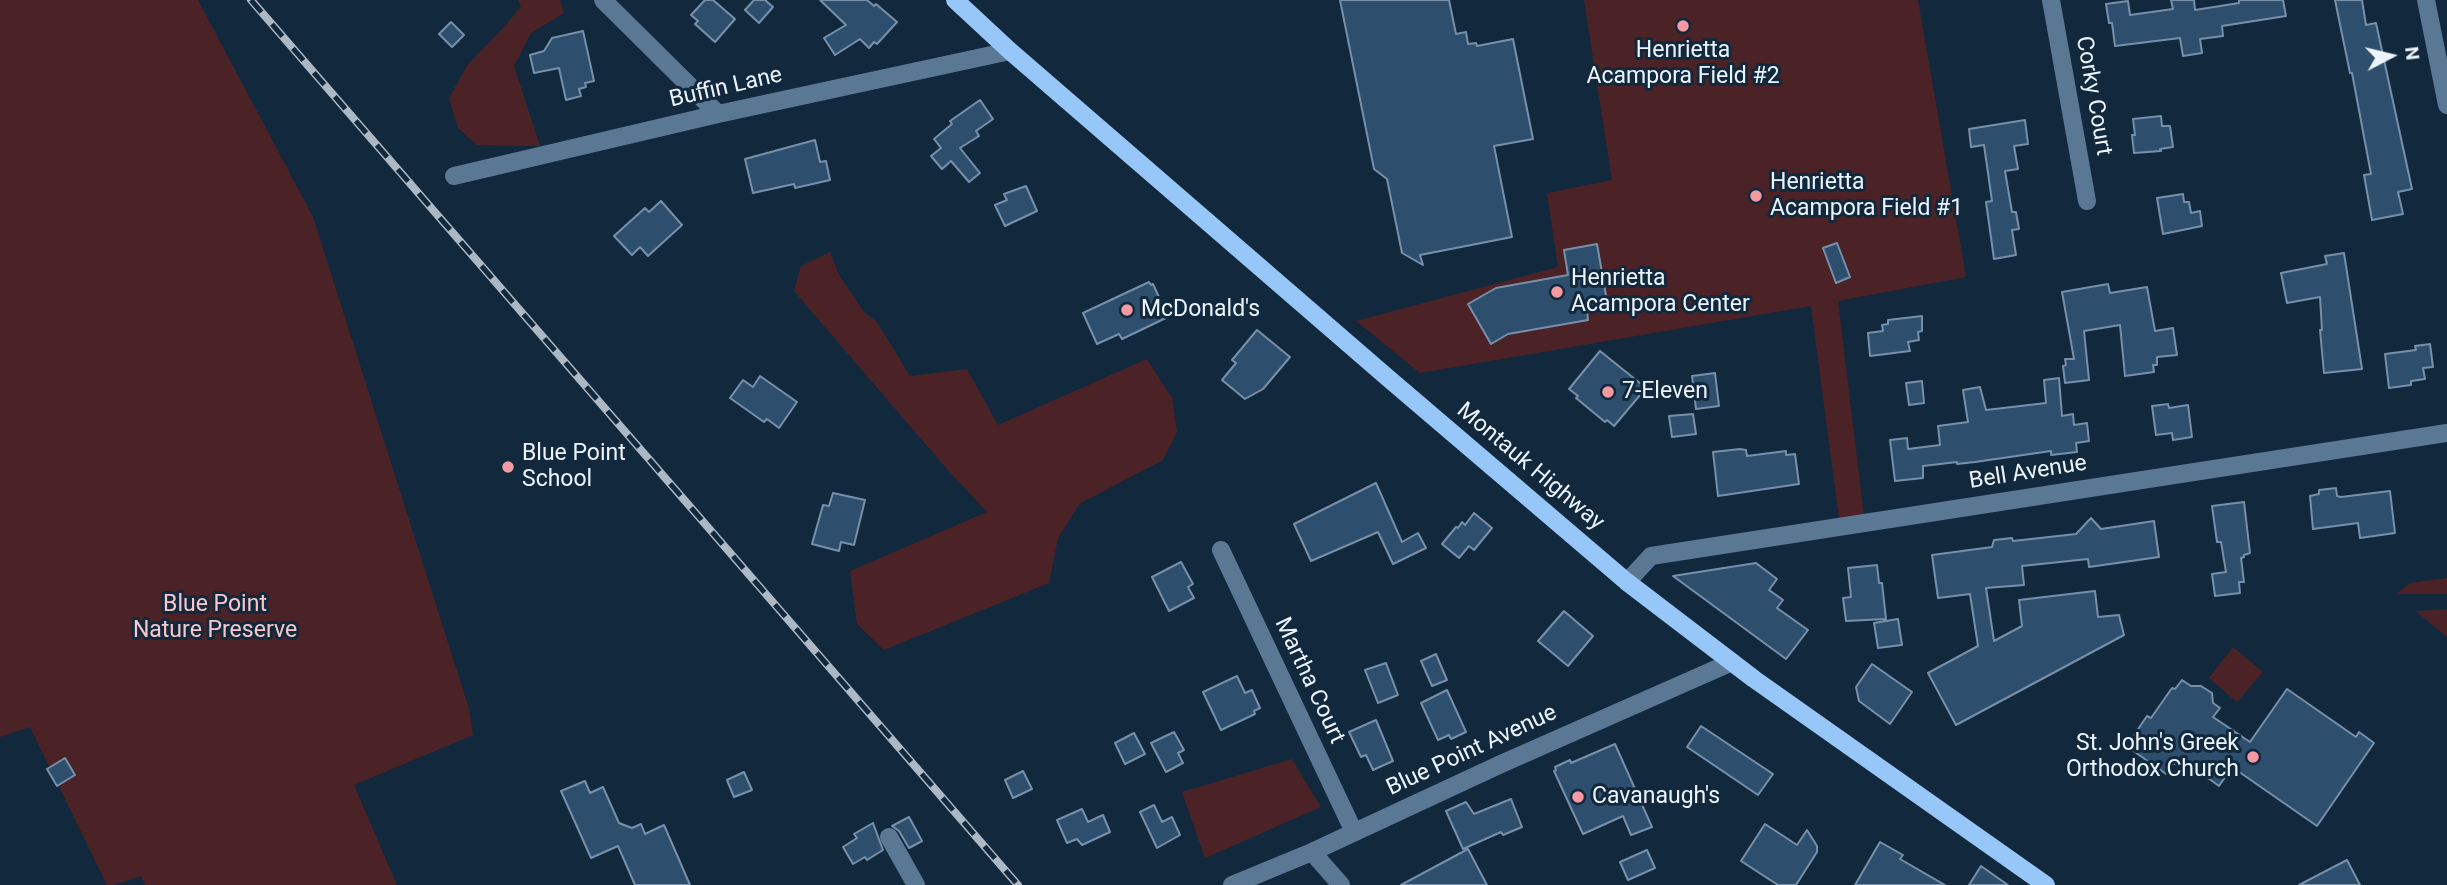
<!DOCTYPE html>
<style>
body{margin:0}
#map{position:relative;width:2447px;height:885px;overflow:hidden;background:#12283d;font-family:Roboto,sans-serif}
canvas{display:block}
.north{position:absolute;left:2356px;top:21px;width:70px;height:70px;-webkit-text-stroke:5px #12283d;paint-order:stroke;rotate:83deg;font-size:19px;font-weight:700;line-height:28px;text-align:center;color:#ecf4fd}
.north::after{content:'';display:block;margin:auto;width:24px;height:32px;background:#ecf4fd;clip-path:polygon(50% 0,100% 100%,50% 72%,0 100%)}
</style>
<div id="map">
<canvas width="2447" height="885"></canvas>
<div class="north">N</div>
</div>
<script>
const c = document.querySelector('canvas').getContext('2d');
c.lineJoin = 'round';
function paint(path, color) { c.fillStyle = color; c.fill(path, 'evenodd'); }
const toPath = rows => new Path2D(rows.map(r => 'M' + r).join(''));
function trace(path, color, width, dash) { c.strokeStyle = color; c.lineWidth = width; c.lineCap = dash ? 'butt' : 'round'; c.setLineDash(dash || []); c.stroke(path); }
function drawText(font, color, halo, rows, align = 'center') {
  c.font = font + ' Roboto,sans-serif'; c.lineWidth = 6; c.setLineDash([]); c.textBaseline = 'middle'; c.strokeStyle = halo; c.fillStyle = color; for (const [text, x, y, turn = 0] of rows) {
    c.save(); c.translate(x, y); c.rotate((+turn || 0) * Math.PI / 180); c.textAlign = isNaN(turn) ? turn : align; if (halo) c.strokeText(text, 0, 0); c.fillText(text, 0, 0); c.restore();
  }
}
paint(toPath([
 [0,0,198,0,313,217,469,709,473,735,354,785,397,885,145,885,141,876,114,885,107,885,30,727,0,737],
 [518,0,560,0,564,13,531,33,514,66,540,146,477,145,458,128,449,98,468,64,506,25,521,6],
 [1584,0,1918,0,1966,277,1838,301,1864,516,1839,519,1811,306,1420,373,1356,321,1558,267,1547,193,1612,180],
 [830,252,839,275,864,312,877,322,910,376,967,369,998,425,1147,359,1172,398,1177,432,1163,460,1079,504,1058,538,1049,583,884,650,857,624,850,571,987,512,946,468,794,291,801,266],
 [2447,578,2447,594,2396,594,2410,583],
 [2447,609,2447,637,2416,611],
 [2233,647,2263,672,2237,702,2209,678],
 [1292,759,1321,807,1205,858,1182,792]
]), '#4b2327');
const building = toPath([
 [705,0,713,0,735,19,715,42,695,24,698,21,691,15,705,0],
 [754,0,765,0,773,7,759,23,745,10,754,0],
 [820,0,867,0,874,6,876,4,897,22,877,44,874,42,869,48,860,39,835,55,824,38,846,25,820,0],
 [1340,0,1449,0,1456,34,1466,32,1468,44,1476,43,1477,46,1513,39,1533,139,1494,146,1512,237,1420,255,1423,265,1402,253,1387,179,1374,169,1340,0],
 [2171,0,2194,0,2195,10,2239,3,2239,0,2283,0,2286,16,2222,26,2223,36,2200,39,2202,53,2183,56,2180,38,2115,46,2112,23,2109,23,2106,4,2128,1,2130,15,2173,9,2171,0],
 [2335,0,2362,0,2366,25,2376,23,2412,189,2398,192,2403,214,2372,220,2364,175,2371,174,2352,73,2350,73,2335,0],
 [451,22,464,35,452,47,439,34,451,22],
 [583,31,594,81,585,83,586,87,579,89,581,96,566,100,559,68,534,73,530,55,544,51,552,38,583,31],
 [980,100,993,119,976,131,979,136,960,148,980,173,969,182,951,161,942,169,931,156,941,148,934,139,952,124,950,121,980,100],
 [2161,116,2162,126,2170,126,2173,147,2160,149,2161,151,2134,153,2132,135,2135,135,2133,119,2161,116],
 [2025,120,2028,144,2014,146,2018,169,2005,171,2012,212,2016,212,2019,229,2012,230,2016,255,1994,259,1986,202,1992,201,1984,145,1971,147,1969,129,2025,120],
 [815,140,820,162,826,161,830,180,795,188,794,184,753,193,745,159,815,140],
 [1026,186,1037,211,1005,226,995,205,1007,200,1004,194,1026,186],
 [2183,194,2184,202,2189,202,2191,213,2200,211,2202,226,2163,234,2157,198,2183,194],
 [661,201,682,225,648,256,640,247,632,255,614,236,645,208,649,212,661,201],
 [1837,243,1850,277,1836,283,1823,248,1837,243],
 [1597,244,1608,307,1587,311,1588,320,1508,334,1491,344,1468,304,1496,288,1568,275,1564,250,1597,244],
 [2344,253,2362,369,2324,373,2320,330,2322,330,2320,297,2287,303,2281,273,2327,264,2325,256,2344,253],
 [1149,282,1151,285,1153,284,1168,317,1122,339,1119,334,1097,344,1083,313,1149,282],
 [2108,284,2110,293,2147,287,2155,331,2173,328,2177,355,2157,357,2157,365,2153,365,2154,372,2125,376,2120,325,2084,331,2089,380,2065,383,2063,366,2066,365,2065,359,2074,359,2062,292,2108,284],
 [1922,316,1922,331,1918,332,1919,340,1908,342,1910,351,1870,356,1868,333,1883,331,1882,325,1888,324,1888,320,1922,316],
 [1257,330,1290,357,1263,389,1245,399,1222,380,1236,363,1232,360,1257,330],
 [2430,344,2433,367,2423,368,2425,379,2411,381,2411,385,2389,388,2385,354,2416,350,2415,346,2430,344],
 [1600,351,1646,388,1614,426,1607,420,1605,422,1576,398,1578,396,1569,389,1600,351],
 [1715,373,1719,406,1696,409,1692,376,1715,373],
 [760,376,797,402,779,428,767,419,764,422,730,398,743,380,753,387,760,376],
 [2059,378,2062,416,2073,414,2074,425,2087,423,2089,441,2076,443,2077,452,2051,455,2051,451,1975,462,1957,464,1957,462,1923,466,1923,478,1895,481,1890,440,1907,438,1908,449,1940,445,1938,426,1968,422,1963,390,1980,387,1986,410,2046,403,2044,380,2059,378],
 [1922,381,1924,403,1909,405,1906,383,1922,381],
 [2168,404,2169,408,2188,405,2192,437,2173,440,2172,433,2156,435,2152,406,2168,404],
 [1693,414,1696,434,1672,437,1669,416,1693,414],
 [1740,449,1746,450,1747,456,1786,451,1786,455,1795,454,1799,484,1718,496,1713,452,1740,449],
 [1376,483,1402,542,1418,533,1426,548,1393,564,1378,532,1311,561,1294,524,1376,483],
 [2336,488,2337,496,2341,497,2390,491,2395,533,2360,538,2358,523,2313,529,2310,496,2319,494,2319,490,2336,488],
 [833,493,865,500,854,545,841,542,839,551,812,544,823,505,829,506,833,493],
 [2244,502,2250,553,2244,555,2244,557,2241,558,2244,582,2239,582,2240,593,2215,596,2212,574,2226,572,2221,542,2217,542,2212,506,2244,502],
 [1474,513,1492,528,1474,550,1469,546,1459,558,1442,544,1456,527,1458,528,1462,522,1465,525,1474,513],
 [2091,518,2101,529,2154,521,2159,557,2089,567,2088,559,2022,566,2024,585,1986,588,1994,641,2022,626,2019,600,2095,591,2098,617,2119,615,2124,635,1956,725,1928,673,1978,646,1970,594,1938,598,1932,555,1992,547,1994,540,2012,538,2013,541,2076,534,2091,518],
 [1181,562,1193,584,1188,587,1194,598,1169,611,1152,577,1181,562],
 [1756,563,1777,579,1769,590,1783,600,1777,608,1808,630,1786,659,1673,576,1756,563],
 [1877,565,1879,583,1882,583,1886,619,1846,621,1843,598,1851,597,1848,568,1877,565],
 [1564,611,1593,636,1568,666,1538,641,1564,611],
 [1898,619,1902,645,1878,648,1874,623,1898,619],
 [1436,654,1447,680,1432,686,1421,661,1436,654],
 [1386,663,1398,695,1378,703,1365,670,1386,663],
 [1872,664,1912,692,1890,724,1859,701,1856,687,1872,664],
 [1237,676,1245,693,1252,690,1260,708,1254,711,1255,714,1221,730,1203,692,1237,676],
 [2182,680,2191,686,2201,686,2212,693,2213,703,2220,708,2213,717,2250,742,2287,689,2356,737,2359,732,2374,743,2317,826,2232,767,2219,786,2194,768,2190,773,2173,763,2166,774,2132,750,2139,739,2134,735,2147,716,2151,718,2172,688,2175,689,2182,680],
 [1447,690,1466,732,1451,739,1449,735,1438,740,1421,703,1447,690],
 [1376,720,1393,761,1373,770,1366,755,1361,757,1349,732,1376,720],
 [1701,726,1773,774,1758,795,1687,747,1701,726],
 [1174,732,1184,750,1178,753,1183,763,1166,772,1151,743,1174,732],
 [1134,733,1145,754,1125,764,1115,743,1134,733],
 [1615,744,1652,827,1631,835,1623,816,1583,834,1554,771,1556,770,1555,767,1570,760,1571,763,1615,744],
 [65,758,75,775,57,786,47,769,65,758],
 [1023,771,1032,789,1013,798,1005,780,1023,771],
 [744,772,752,790,734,797,727,780,744,772],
 [585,781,590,793,603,787,619,823,632,828,641,824,645,834,664,825,690,885,635,885,618,846,591,858,561,791,585,781],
 [1511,799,1522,827,1503,835,1501,832,1463,849,1446,811,1466,802,1474,814,1511,799],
 [1154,805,1162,822,1172,817,1180,835,1157,848,1140,812,1154,805],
 [1082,809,1088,822,1103,815,1110,832,1082,845,1077,839,1067,843,1057,820,1082,809],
 [909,817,922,841,909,848,899,831,892,826,909,817],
 [873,823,883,850,867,860,865,857,853,864,843,847,857,838,854,834,873,823],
 [1765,824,1797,845,1807,830,1817,846,1817,852,1796,885,1778,885,1741,861,1765,824],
 [1880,842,1903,855,1900,859,1945,885,1855,885,1880,842],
 [1468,849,1487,885,1401,885,1468,849],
 [1647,850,1655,868,1628,880,1620,862,1647,850],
 [2347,860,2360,885,2299,885,2347,860],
 [1981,866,2008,885,1969,885,1981,866]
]);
paint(building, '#2d4e6d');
trace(building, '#7690aa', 2);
trace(toPath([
 [603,0,718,114],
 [2051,0,2087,201],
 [2426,0,2447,105],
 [454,176,718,114,1010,51],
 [1221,550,1354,832],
 [1627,582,1651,556,2447,433],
 [889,837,916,885],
 [1312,852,1341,885],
 [1232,885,1312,852,1501,764,1732,662]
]), '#5a7794', 18);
trace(toPath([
 [955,0,1010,51,1388,378,1627,582,1754,679,2046,885]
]), '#97c7f8', 18);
const rail = toPath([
 [251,0,1018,885]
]);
trace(rail, '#acb8c4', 8);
trace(rail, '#12283d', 5, [16]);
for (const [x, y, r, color] of [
 [1683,26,7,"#f49aa0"],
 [1756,196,7,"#f49aa0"],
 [1557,292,7,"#f49aa0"],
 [1127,310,7,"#f49aa0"],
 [1608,392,7,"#f49aa0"],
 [508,467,7,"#f49aa0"],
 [2253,757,7,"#f49aa0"],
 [1578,797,7,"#f49aa0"]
]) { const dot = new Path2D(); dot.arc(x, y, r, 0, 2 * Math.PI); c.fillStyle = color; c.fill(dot); trace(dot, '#12283d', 2.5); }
drawText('23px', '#ecf4fd', '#12283d', [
 ["Henrietta",1683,51,"center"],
 ["Acampora Field #2",1683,77,"center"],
 ["Henrietta",1770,183],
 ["Acampora Field #1",1770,209],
 ["Henrietta",1571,279],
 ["Acampora Center",1571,305],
 ["McDonald's",1141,310],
 ["7-Eleven",1622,392],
 ["Blue Point",522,454],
 ["School",522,480],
 ["St. John's Greek",2239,744,"right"],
 ["Orthodox Church",2239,770,"right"],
 ["Cavanaugh's",1592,797]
], 'left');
drawText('23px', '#ecf4fd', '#12283d', [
 ["Buffin Lane",726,88,-13],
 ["Corky Court",2093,96,80],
 ["Montauk Highway",1530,467,40],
 ["Bell Avenue",2028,473,-9],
 ["Martha Court",1309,681,65],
 ["Blue Point Avenue",1472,751,-25]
]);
drawText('23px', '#f9c7c9', '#12283d', [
 ["Blue Point",215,605],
 ["Nature Preserve",215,631]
]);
</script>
